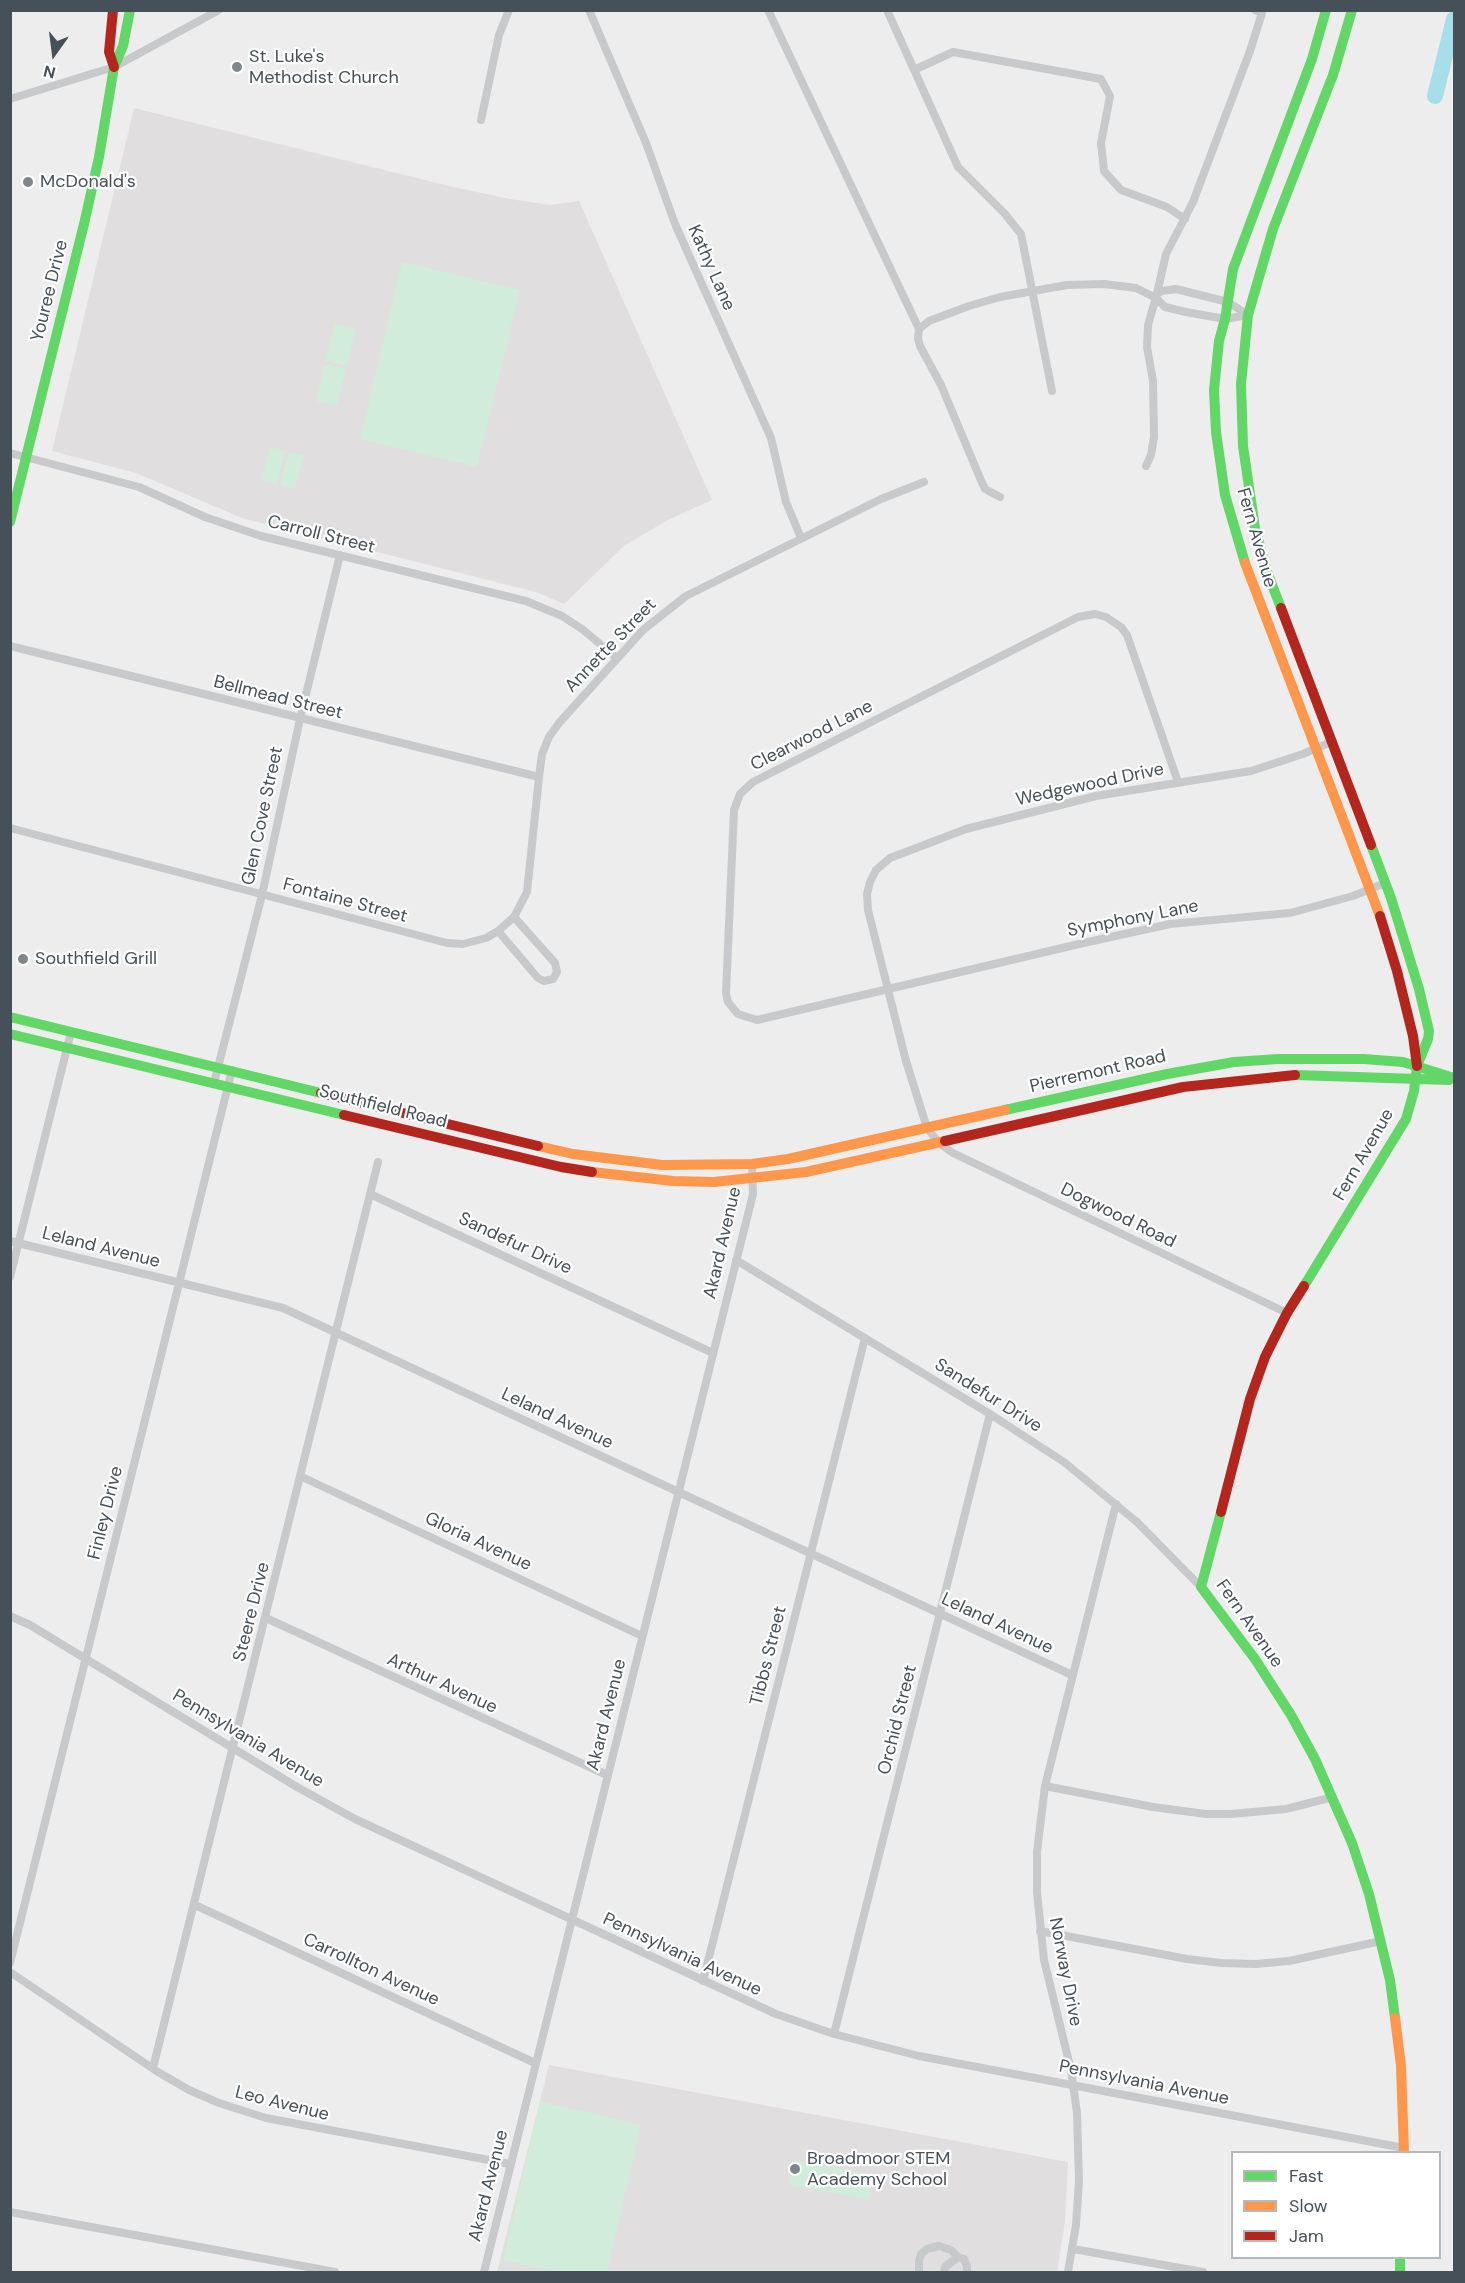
<!DOCTYPE html>
<style>
body{margin:0}
#map{position:relative;width:1465px;height:2283px;overflow:hidden;background:#eeeded;font-family:"DM Sans",sans-serif}
canvas{display:block}
.frame{position:absolute;inset:0;border:12px solid #455058;pointer-events:none}
.legend{position:absolute;left:1231px;top:2151px;width:210px;height:108px;box-sizing:border-box;background:#fff;border:2px solid #b5b9bc;margin:0;padding:8px 10px;list-style:none;font-size:18px;color:#455058}
.legend li{display:flex;align-items:center;gap:12px;height:30px}
.legend b{width:30px;border:2px solid #b5b9bc}
.north{position:absolute;left:24px;top:24px;width:60px;height:60px;-webkit-text-stroke:4px #fff;paint-order:stroke;rotate:194deg;font-size:16px;font-weight:700;line-height:24px;text-align:center;color:#455058}
.north::after{content:'';display:block;margin:auto;width:21px;height:27px;background:#455058;clip-path:polygon(50% 0,100% 100%,50% 72%,0 100%)}
</style>
<div id="map">
<canvas width="1465" height="2283"></canvas>
<div class="frame"></div>
<ul class="legend">
<li><b style="height:8px;background:#63d668"></b>Fast</li>
<li><b style="height:8px;background:#ff974d"></b>Slow</li>
<li><b style="height:8px;background:#b3261e"></b>Jam</li>
</ul>
<div class="north">N</div>
</div>
<script>
const c = document.querySelector('canvas').getContext('2d');
c.lineJoin = 'round';
function paint(path, color) { c.fillStyle = color; c.fill(path, 'evenodd'); }
const toPath = rows => new Path2D(rows.map(r => 'M' + r).join(''));
function trace(path, color, width, dash) { c.strokeStyle = color; c.lineWidth = width; c.lineCap = dash ? 'butt' : 'round'; c.setLineDash(dash || []); c.stroke(path); }
function drawText(font, color, halo, rows, align = 'center') {
  c.font = font + ' "DM Sans",sans-serif'; c.lineWidth = 4.5; c.setLineDash([]); c.textBaseline = 'middle'; c.strokeStyle = halo; c.fillStyle = color; for (const [text, x, y, turn = 0] of rows) {
    c.save(); c.translate(x, y); c.rotate((+turn || 0) * Math.PI / 180); c.textAlign = isNaN(turn) ? turn : align; if (halo) c.strokeText(text, 0, 0); c.fillText(text, 0, 0); c.restore();
  }
}
paint(toPath([
 [134,108,453,187,510,199,550,205,579,201,712,500,668,520,625,545,564,604,536,592,242,518,136,473,52,451],
 [549,2065,1068,2162,1065,2222,1057,2272,497,2272]
]), '#e0dede');
paint(toPath([
 [402,262,520,290,477,467,360,439],
 [335,324,356,329,347,366,325,361],
 [325,364,346,369,337,406,316,401],
 [270,447,285,451,277,484,261,480],
 [289,452,304,456,295,489,280,485],
 [540,2101,641,2125,607,2272,555,2272,503,2260],
 [794,2160,831,2168,827,2192,789,2185],
 [833,2167,873,2175,868,2200,828,2192]
]), '#d1ecda');
trace(toPath([
 [1435,96,1454,19]
]), '#a7deea', 16);
trace(toPath([
 [589,10,646,143,675,224,771,438,786,502,801,538],
 [768,10,919,329],
 [887,10,958,167,1005,214,1021,234,1052,391],
 [914,70,953,52,1101,79,1110,96,1101,143,1104,171,1121,190,1167,207,1185,219],
 [10,99,114,67,219,10],
 [481,120,499,35,509,10],
 [1156,298,1166,254,1193,202,1250,51,1262,13,1255,10],
 [10,453,139,487,205,517,261,536,526,601,562,616,582,629,617,658],
 [1146,466,1151,455,1154,437,1153,381,1147,347,1148,325,1157,294,1162,291,1176,289,1228,302,1248,315],
 [1000,497,985,489,980,478,941,385,920,346,918,338,919,329,929,321,969,306,1000,297,1067,285,1104,284,1136,288,1156,298,1165,307,1186,312,1225,319,1248,315],
 [10,646,539,777],
 [1178,782,1127,635,1121,627,1106,617,1095,614,1078,617,753,782,740,794,734,810,726,993,728,1002,738,1014,757,1020,1079,944,1170,924,1290,913,1353,896,1385,883],
 [10,828,447,943,463,944,486,938,498,931,514,917,527,892,539,777,542,754,549,737,559,723,643,630,686,596,881,499,924,482],
 [498,931,538,978,544,981,553,979,557,972,555,963,514,917],
 [214,1083,262,895,300,719,340,555],
 [370,1194,713,1353],
 [10,1241,283,1308,1072,1675],
 [736,1260,990,1414,1064,1462,1137,1522,1201,1587],
 [10,1277,71,1032],
 [1287,1313,953,1153,939,1143,927,1128,906,1061,868,910,867,894,870,882,876,870,890,858,966,829,1096,796,1251,771,1303,754,1333,741],
 [300,1476,642,1636],
 [10,1616,30,1625,297,1787,355,1819,776,2014,834,2034,919,2056,1404,2148],
 [266,1618,607,1775],
 [1045,1786,1153,1807,1206,1814,1231,1814,1286,1809,1333,1797],
 [195,1905,535,2063],
 [1040,1931,1187,1959,1221,1963,1255,1964,1289,1961,1381,1941],
 [10,1963,232,1070],
 [10,1972,158,2072,189,2090,219,2103,266,2118,510,2164],
 [703,1981,865,1338],
 [834,2034,990,1414],
 [153,2068,378,1162],
 [10,2212,335,2272],
 [1073,2249,1203,2272],
 [484,2272,753,1194,752,1164],
 [919,2272,919,2261,921,2254,927,2249,939,2246,951,2250,958,2257],
 [944,2272,945,2267,958,2257,964,2259,967,2266,967,2272],
 [1068,2272,1076,2225,1079,2181,1077,2113,1071,2070,1044,1960,1037,1892,1037,1852,1045,1786,1116,1504]
]), '#c7c9cb', 8);
trace(toPath([
 [10,522,84,224,99,157,114,67,123,46,130,10],
 [1245,563,1225,495,1216,432,1214,390,1219,341,1225,319,1233,269,1312,59,1326,10],
 [1281,608,1266,569,1255,528,1243,446,1241,384,1248,315,1273,229,1333,75,1352,10],
 [10,1017,321,1093],
 [10,1034,344,1115],
 [1295,1075,1449,1080],
 [1005,1110,1167,1074,1234,1062,1278,1059,1364,1059,1403,1062,1454,1078],
 [1304,1286,1406,1119,1414,1091,1417,1066,1428,1039,1429,1031,1419,989,1391,898,1371,845],
 [1221,1512,1201,1587,1255,1659,1291,1715,1315,1759,1352,1843,1369,1894,1390,1980,1395,2018],
 [1400,2258,1400,2272]
]), '#63d668', 10);
trace(toPath([
 [1245,563,1380,916],
 [538,1146,573,1154,662,1165,752,1164,788,1159,1005,1110],
 [592,1172,673,1181,714,1182,806,1172,945,1141],
 [1395,2018,1401,2066,1404,2152]
]), '#ff974d', 10);
trace(toPath([
 [113,10,109,52,114,67],
 [1281,608,1371,845],
 [1380,916,1397,971,1413,1036,1417,1066],
 [321,1093,538,1146],
 [344,1115,561,1167,592,1172],
 [945,1141,1183,1087,1295,1075],
 [1221,1512,1250,1399,1265,1357,1287,1313,1304,1286]
]), '#b3261e', 10);
for (const [x, y, r, color] of [
 [237,67,6,"#80878c"],
 [28,182,6,"#80878c"],
 [23,959,6,"#80878c"],
 [795,2169,6,"#80878c"]
]) { const dot = new Path2D(); dot.arc(x, y, r, 0, 2 * Math.PI); c.fillStyle = color; c.fill(dot); trace(dot, '#fff', 2); }
drawText('18px', '#455058', '#fff', [
 ["St. Luke's",249,57],
 ["Methodist Church",249,78],
 ["McDonald's",40,182],
 ["Southfield Grill",35,959],
 ["Broadmoor STEM",807,2159],
 ["Academy School",807,2180]
], 'left');
drawText('18px', '#455058', '#fff', [
 ["Kathy Lane",711,268,66],
 ["Youree Drive",50,291,-76],
 ["Carroll Street",321,535,14],
 ["Fern Avenue",1256,538,74],
 ["Annette Street",611,646,-46],
 ["Bellmead Street",278,698,14],
 ["Clearwood Lane",812,736,-27],
 ["Wedgewood Drive",1090,785,-12],
 ["Glen Cove Street",263,816,-78],
 ["Fontaine Street",345,901,15],
 ["Symphony Lane",1133,919,-11],
 ["Pierremont Road",1098,1072,-13],
 ["Southfield Road",383,1107,14],
 ["Fern Avenue",1364,1155,-60],
 ["Dogwood Road",1118,1216,26],
 ["Akard Avenue",723,1243,-77],
 ["Sandefur Drive",515,1244,25],
 ["Leland Avenue",101,1248,14],
 ["Sandefur Drive",988,1396,32],
 ["Leland Avenue",557,1419,25],
 ["Finley Drive",106,1513,-76],
 ["Gloria Avenue",478,1542,25],
 ["Steere Drive",252,1612,-76],
 ["Leland Avenue",997,1624,25],
 ["Fern Avenue",1249,1624,55],
 ["Tibbs Street",769,1656,-76],
 ["Arthur Avenue",442,1684,25],
 ["Akard Avenue",607,1715,-76],
 ["Orchid Street",898,1720,-76],
 ["Pennsylvania Avenue",248,1739,31],
 ["Pennsylvania Avenue",682,1955,25],
 ["Carrollton Avenue",371,1970,25],
 ["Norway Drive",1065,1972,79],
 ["Pennsylvania Avenue",1144,2083,11],
 ["Leo Avenue",282,2104,14],
 ["Akard Avenue",489,2186,-76]
]);
</script>
